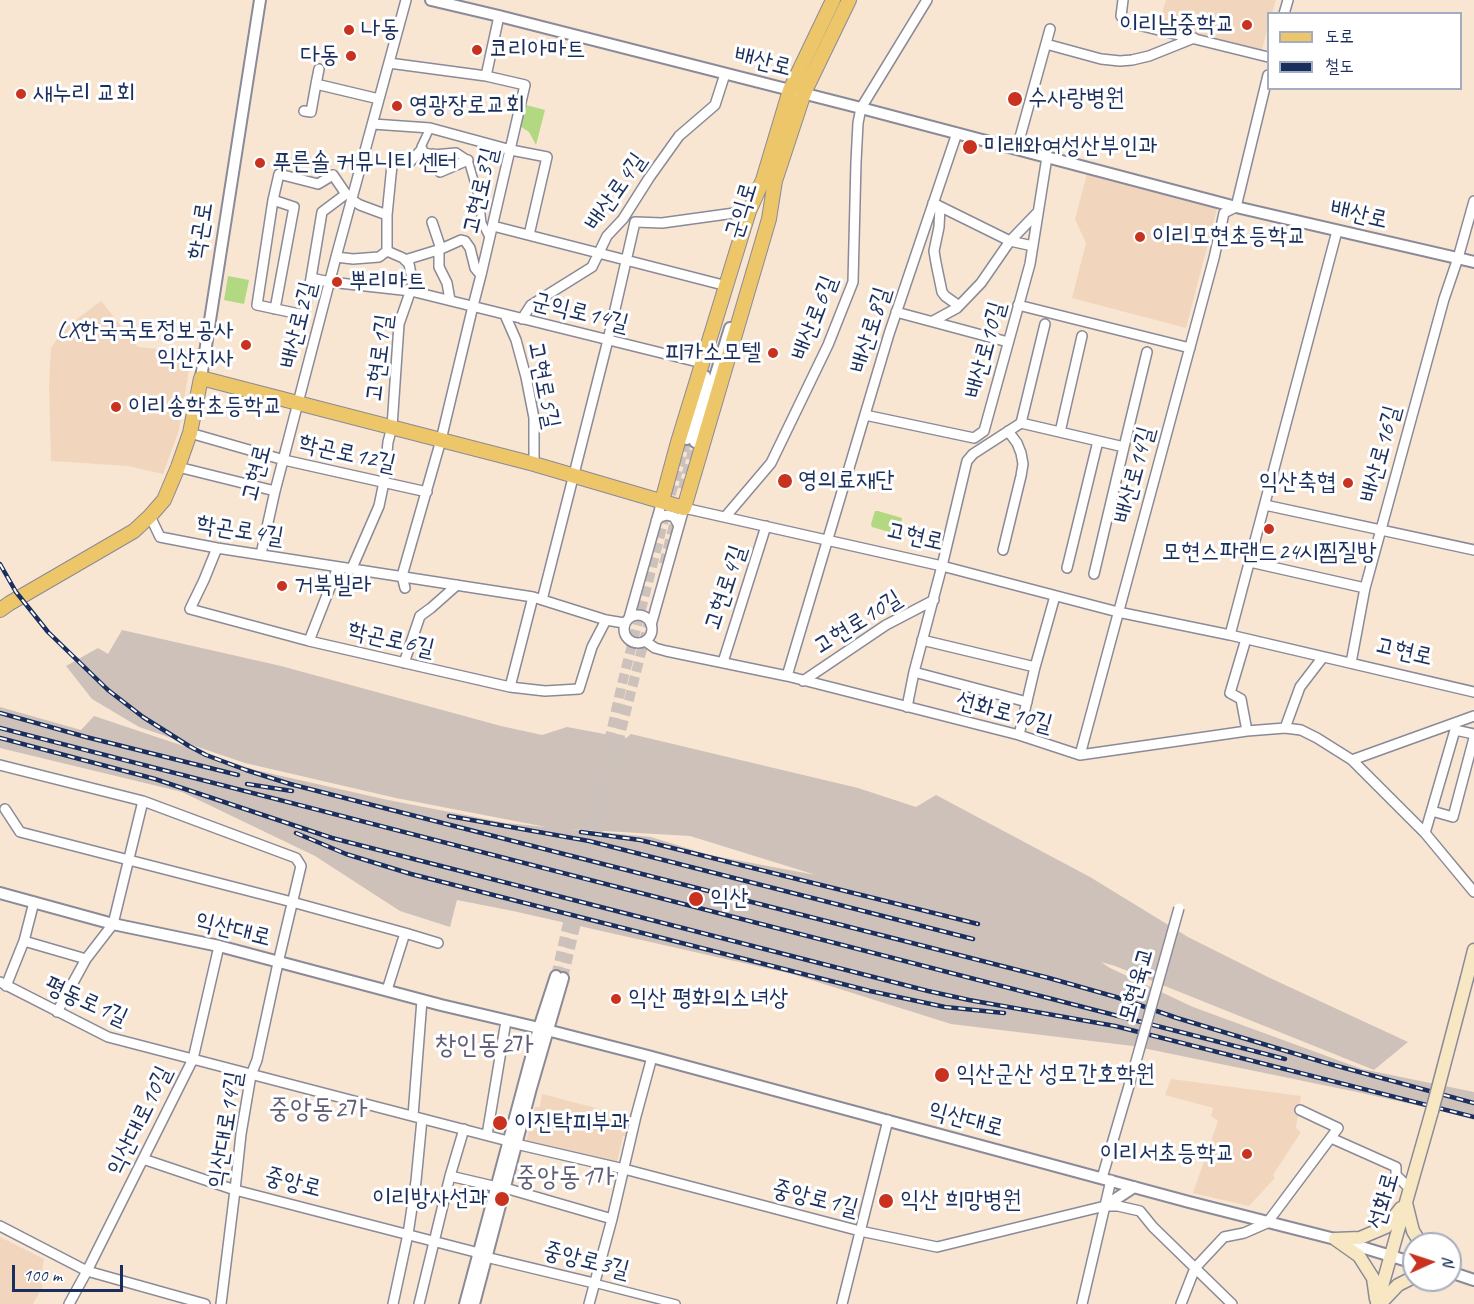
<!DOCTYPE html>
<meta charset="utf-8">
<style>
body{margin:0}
#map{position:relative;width:1474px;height:1304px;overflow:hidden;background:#f8e6d2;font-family:Caveat,"Poor Story",sans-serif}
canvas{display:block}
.legend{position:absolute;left:1267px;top:12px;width:195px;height:78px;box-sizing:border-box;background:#fff;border:2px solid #a4acbf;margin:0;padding:8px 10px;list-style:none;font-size:18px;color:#1b2f5e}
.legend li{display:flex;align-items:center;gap:12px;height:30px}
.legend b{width:30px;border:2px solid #a4acbf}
.north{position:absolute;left:1402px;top:1232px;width:60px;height:60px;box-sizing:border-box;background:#fff;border:2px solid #a4acbf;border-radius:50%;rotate:87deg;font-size:16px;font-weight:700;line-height:24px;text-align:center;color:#1b2f5e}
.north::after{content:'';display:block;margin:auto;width:21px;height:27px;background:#c8321e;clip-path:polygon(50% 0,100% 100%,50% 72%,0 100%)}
.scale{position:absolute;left:12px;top:1265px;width:111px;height:27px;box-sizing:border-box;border:3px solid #1b2f5e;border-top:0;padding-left:8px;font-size:18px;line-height:21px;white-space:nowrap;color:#1b2f5e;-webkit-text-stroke:4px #fff;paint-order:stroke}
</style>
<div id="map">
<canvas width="1474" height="1304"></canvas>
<ul class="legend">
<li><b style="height:8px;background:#ecc669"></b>도로</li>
<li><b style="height:8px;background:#1b2f5e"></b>철도</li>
</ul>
<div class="north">N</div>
<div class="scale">100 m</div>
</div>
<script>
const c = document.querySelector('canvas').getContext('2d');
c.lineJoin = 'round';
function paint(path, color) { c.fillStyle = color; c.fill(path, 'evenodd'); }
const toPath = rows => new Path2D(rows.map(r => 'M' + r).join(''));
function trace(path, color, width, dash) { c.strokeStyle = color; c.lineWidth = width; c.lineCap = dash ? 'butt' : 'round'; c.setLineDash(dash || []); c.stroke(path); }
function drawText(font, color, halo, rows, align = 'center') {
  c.font = font + ' Caveat,"Poor Story",sans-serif'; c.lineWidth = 6; c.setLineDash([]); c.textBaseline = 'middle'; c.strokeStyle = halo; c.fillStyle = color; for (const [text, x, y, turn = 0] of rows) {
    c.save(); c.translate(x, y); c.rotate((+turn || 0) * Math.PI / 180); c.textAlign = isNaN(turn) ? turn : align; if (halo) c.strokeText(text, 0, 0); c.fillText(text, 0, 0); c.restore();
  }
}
paint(toPath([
 [1166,0,1276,0,1272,13,1268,14,1268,27,1261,53,1158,27],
 [1087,174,1217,209,1186,328,1072,298,1086,243,1075,219],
 [101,301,138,347,192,352,179,430,163,474,128,466,51,461,49,385,51,348,65,328],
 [1171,1079,1301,1096,1296,1128,1301,1132,1273,1175,1275,1178,1249,1206,1193,1193,1218,1121,1211,1116,1213,1108,1165,1095],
 [542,1094,630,1117,626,1136,623,1136,617,1162,526,1142,535,1107,540,1107],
 [0,1237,44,1259,40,1282,43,1286,33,1304,0,1304]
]), '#f1d5bd');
paint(toPath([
 [122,630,281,666,501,726,542,735,567,727,626,738,631,734,858,788,916,807,936,795,1090,877,1188,937,1270,978,1408,1042,1374,1070,1115,966,1101,962,1110,968,1193,1007,1362,1069,1474,1092,1474,1118,1357,1092,1133,1046,951,1024,792,974,513,911,457,900,450,927,400,911,315,856,182,792,0,748,0,707,81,730,94,716,255,770,388,800,506,823,546,827,396,798,245,763,139,727,92,699,66,666,98,648,108,654],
 [569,829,690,836,816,875,709,855,651,837]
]), '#cec1ba');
paint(toPath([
 [526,105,545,110,536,145,529,132,520,126],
 [228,276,249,280,244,304,224,300],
 [875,511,878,511,902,518,899,533,896,534,872,527,871,524]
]), '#b2d882');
trace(toPath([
 [683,489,695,442],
 [664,564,677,513],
 [556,976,622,684,668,504,687,439],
 [563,978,622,727,651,614]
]), '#ccc1bb', 10, [10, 5]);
const pedestrian = toPath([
 [430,128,421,147,425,152,433,154,456,152,468,160,479,198,482,223,490,239],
 [594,1283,676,1304]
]);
const minor = toPath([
 [1123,0,1121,16,1126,22,1268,57],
 [1284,14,1288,0],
 [1046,44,1101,59,1120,61,1132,60,1149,56,1194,38],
 [389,63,486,76,525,85,481,275,473,306,441,440,402,576,405,588],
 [319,69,316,84,379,99],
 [486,76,499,16],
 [304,111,311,112,316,84],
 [373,124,430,128,511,150,547,157,529,235],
 [1017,148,1050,29],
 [433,154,440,172,468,160],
 [273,200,294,207,275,309],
 [352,200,360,205,387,215,387,251,403,258,409,264,413,284,399,324,392,427,388,442,384,482,379,506,352,568],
 [933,203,1010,241,1033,246],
 [940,207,939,227,934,251,936,263,942,292,945,296,959,306],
 [387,215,392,165,396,162,410,162,422,149],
 [432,222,441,249],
 [493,226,727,286],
 [437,251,439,254,439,267,447,283,450,300],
 [336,257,353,259,379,257,387,251],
 [405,260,441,249,461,240,465,241,470,248,475,268,481,275],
 [311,278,304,315,257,305,273,200,279,174,318,184,333,175,346,194,322,212,311,278,330,282,411,291,702,363],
 [1018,305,1190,348],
 [896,312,1008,342],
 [505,315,516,340,526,377,534,418,534,464],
 [522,319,531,305,592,267,607,236,623,219,649,178,679,136,715,105,725,74],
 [933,321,957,308,981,283,1010,241,1038,212],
 [865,415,974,438,984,431,1030,264,1047,157],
 [1021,423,1124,447,1147,352],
 [1060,432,1082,336],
 [190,433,284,460,427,492],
 [178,467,275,491],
 [1265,505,1474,550],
 [150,516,160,537,217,548,533,597,606,620,624,623],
 [726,516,771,463,828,345,853,282,856,162,858,123,861,108,927,0],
 [656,521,660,517,667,515,674,517,679,526],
 [217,548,204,580,190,609,309,641,510,687,545,691,579,689,592,647,606,620],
 [1003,550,1021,476,1023,464,1021,453,1017,443,1008,431],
 [261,554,275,491,336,257,406,0],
 [1250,562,1365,588],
 [1067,568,1098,441],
 [1094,574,1124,447],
 [542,600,608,340,635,222,662,223,749,211],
 '624 629a14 14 0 1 1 28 0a14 14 0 1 1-28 0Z',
 [629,618,662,501],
 [651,625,684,508,942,566,1118,612,1230,635,1474,692],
 [1230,635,1337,231],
 [1246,639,1230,693,1241,699,1247,731],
 [922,640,1035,667],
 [309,641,338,567],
 [645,641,655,648,666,651,787,676,1019,735,1080,755,1247,731,1285,728,1301,730,1317,738,1352,760,1425,833,1474,892],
 [723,662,766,526],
 [404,663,420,616,431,608,457,585],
 [1351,663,1365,588,1444,299,1458,258,1474,201],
 [914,672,1027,702],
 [787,676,889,334,957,133],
 [803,681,886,625,934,600],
 [510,687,533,597],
 [907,707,914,672,942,566,967,461,973,454,1021,423,1045,324],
 [1285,728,1300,687,1323,657],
 [1019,735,1035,667,1055,596],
 [1080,755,1214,258,1224,213,1236,207,1268,75],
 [1352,760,1474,716],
 [0,765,143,801,296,858,301,866,278,963,257,1060,251,1075,241,1134,235,1190,221,1304],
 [5,809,20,832,292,902,405,933,438,943],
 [1432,811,1453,817,1474,738],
 [1425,833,1455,730,1474,734],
 [24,941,86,959],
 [0,982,108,1037,508,1141],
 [6,986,24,941,34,902],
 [387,990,405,933],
 [57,1012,86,959,113,924,143,801],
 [413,1116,422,1000],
 [487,1135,506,1021],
 [1331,1138,1396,1167,1396,1175,1410,1189],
 [516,1144,624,1169,860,1231,937,1247,1105,1206,1118,1206,1140,1211,1153,1227,1232,1304],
 [143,1159,235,1190,479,1253],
 [450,1176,497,1187],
 [1102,1178,1133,1072],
 [505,1188,612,1219],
 [0,1226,87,1271,205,1304],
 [486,1257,594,1283],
 [69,1304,87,1271,193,1059,219,946],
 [393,1304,408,1234,416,1181,422,1119],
 [419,1304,450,1176,464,1129],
 [589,1304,612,1219,636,1116,652,1057],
 [842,1304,888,1120],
 [1082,1304,1111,1180],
 [1181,1304,1195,1268,1224,1237,1244,1233,1267,1223,1338,1128,1300,1110]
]);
const tertiary = toPath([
 [431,0,499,16,861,108,1236,207,1474,262],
 [201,378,260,0],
 [687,439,705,376],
 [695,442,730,328],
 [0,893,113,924,219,946,441,1005,539,1028,648,1056,1189,1202,1335,1239,1414,1263],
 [1105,1206,1134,1187],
 [1450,1272,1474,1280],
 [465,1304,539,1028,556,976],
 [474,1304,531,1088,563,978]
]);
const secondary = toPath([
 [1467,978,1474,950],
 [1406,1203,1413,1231,1421,1244],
 [1335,1239,1360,1238,1386,1227,1401,1208],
 [1335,1239,1359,1256,1373,1278,1376,1299],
 [1450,1271,1452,1273],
 [1377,1304,1432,1111],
 [1380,1304,1398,1285,1414,1277]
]);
const primary = toPath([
 [662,501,678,442,749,211,763,180,790,90,833,0],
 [0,610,10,603,134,531,150,516,164,500,178,467,190,433,201,378,534,464,684,508,769,219,775,181,804,93,849,0]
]);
trace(pedestrian, '#8a8a98', 10);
trace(minor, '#8a8a98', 12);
trace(tertiary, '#8a8a98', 14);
trace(secondary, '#8a8a98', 15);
trace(primary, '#8a8a98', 16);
trace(pedestrian, '#fff', 7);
trace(minor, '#fff', 9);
trace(tertiary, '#fff', 10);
trace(secondary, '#f7e8c3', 12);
trace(primary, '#ecc669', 14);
const rail = toPath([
 [0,564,16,592,48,632,108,690,143,717,189,746,206,755,246,770,290,784,1049,978,1116,997,1177,1018,1326,1063,1474,1103],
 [0,713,86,737,238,775],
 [0,728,1285,1059],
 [0,738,155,779,332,838,928,991,969,1000,1115,1026,1474,1117],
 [247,784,292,791],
 [449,816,589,841,973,939],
 [581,832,640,840,978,924],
 [296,833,346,854,411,874,870,991,945,1007,1004,1013]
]);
trace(rail, '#1b2f5e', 4.5);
trace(rail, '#fff', 2, [7]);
const minorBridge = toPath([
 [1133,1072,1179,908]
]);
const secondaryBridge = toPath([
 [1432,1111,1467,978]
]);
trace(minorBridge, '#8a8a98', 12, []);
trace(secondaryBridge, '#8a8a98', 15, []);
trace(minorBridge, '#fff', 9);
trace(secondaryBridge, '#f7e8c3', 12);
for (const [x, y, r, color] of [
 [1247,25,6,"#c8321e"],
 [349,30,6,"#c8321e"],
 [477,50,6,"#c8321e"],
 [351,56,6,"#c8321e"],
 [21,94,6,"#c8321e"],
 [1015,99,8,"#c8321e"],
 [397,106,6,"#c8321e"],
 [970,147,8,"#c8321e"],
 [260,163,6,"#c8321e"],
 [1140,237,6,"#c8321e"],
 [337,282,6,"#c8321e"],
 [246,345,6,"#c8321e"],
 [773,353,6,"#c8321e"],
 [116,407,6,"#c8321e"],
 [785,481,8,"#c8321e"],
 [1348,483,6,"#c8321e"],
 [1269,529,6,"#c8321e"],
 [282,586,6,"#c8321e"],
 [696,899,8,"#c8321e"],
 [616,999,6,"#c8321e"],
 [942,1075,8,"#c8321e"],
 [500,1123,8,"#c8321e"],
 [1247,1154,6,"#c8321e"],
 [502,1199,8,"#c8321e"],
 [886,1201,8,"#c8321e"]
]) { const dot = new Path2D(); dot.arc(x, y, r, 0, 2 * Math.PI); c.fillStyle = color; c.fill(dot); trace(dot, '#fff', 2); }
drawText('24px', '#1b2f5e', '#fff', [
 ["이리남중학교",1235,25,"right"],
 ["나동",361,30],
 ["코리아마트",489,50],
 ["다동",339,56,"right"],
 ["새누리 교회",33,94],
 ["수사랑병원",1028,99],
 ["영광장로교회",409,106],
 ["미래와여성산부인과",984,147],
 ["푸른솔 커뮤니티 센터",272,163],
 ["이리모현초등학교",1152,237],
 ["뿌리마트",349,282],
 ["LX한국국토정보공사",234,331,"right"],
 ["익산지사",234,359,"right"],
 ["피카소모텔",761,353,"right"],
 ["이리송학초등학교",128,407],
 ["영의료재단",798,481],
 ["익산축협",1336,483,"right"],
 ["모현스파랜드24시찜질방",1269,553,"center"],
 ["거북빌라",294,586],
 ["익산",710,899],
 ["익산 평화의소녀상",628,999],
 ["익산군산 성모간호학원",956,1075],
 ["이진탁피부과",514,1123],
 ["이리서초등학교",1235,1154,"right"],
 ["이리방사선과",488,1199,"right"],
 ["익산 희망병원",900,1201]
], 'left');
drawText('24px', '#1b2f5e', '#fff', [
 ["배산로",763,62,14],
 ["고현로3길",481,191,-77],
 ["배산로4길",616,192,-55],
 ["군익로",742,211,-73],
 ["배산로",1359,215,13],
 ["학곤로",201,231,-81],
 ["군익로14길",580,313,14],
 ["배산로6길",815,318,-69],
 ["배산로2길",299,325,-76],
 ["배산로8길",871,330,-73],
 ["배산로10길",986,350,-75],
 ["고현로1길",380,358,-83],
 ["고현로5길",543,385,79],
 ["학곤로12길",347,454,13],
 ["배산로16길",1381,454,-75],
 ["고현로",257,473,-76],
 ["배산로14길",1135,475,-75],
 ["학곤로4길",240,531,9],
 ["고현로",915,537,13],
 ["고현로4길",726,588,-72],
 ["고현로10길",858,623,-32],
 ["학곤로6길",391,640,13],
 ["고현로",1404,652,13],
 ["선화로10길",1004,713,15],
 ["익산대로",233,930,14],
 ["모현육교",1137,985,-74],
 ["평동로1길",86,1002,24],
 ["익산대로",966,1120,15],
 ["익산대로10길",140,1121,-64],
 ["익산대로14길",226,1130,-81],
 ["중앙로",293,1183,14],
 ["중앙로1길",815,1199,14],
 ["선화로",1384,1201,-74],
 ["중앙로3길",586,1261,14]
]);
drawText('27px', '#615d77', '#fff', [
 ["창인동2가",484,1046],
 ["중앙동2가",318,1110],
 ["중앙동1가",565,1178]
]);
</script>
